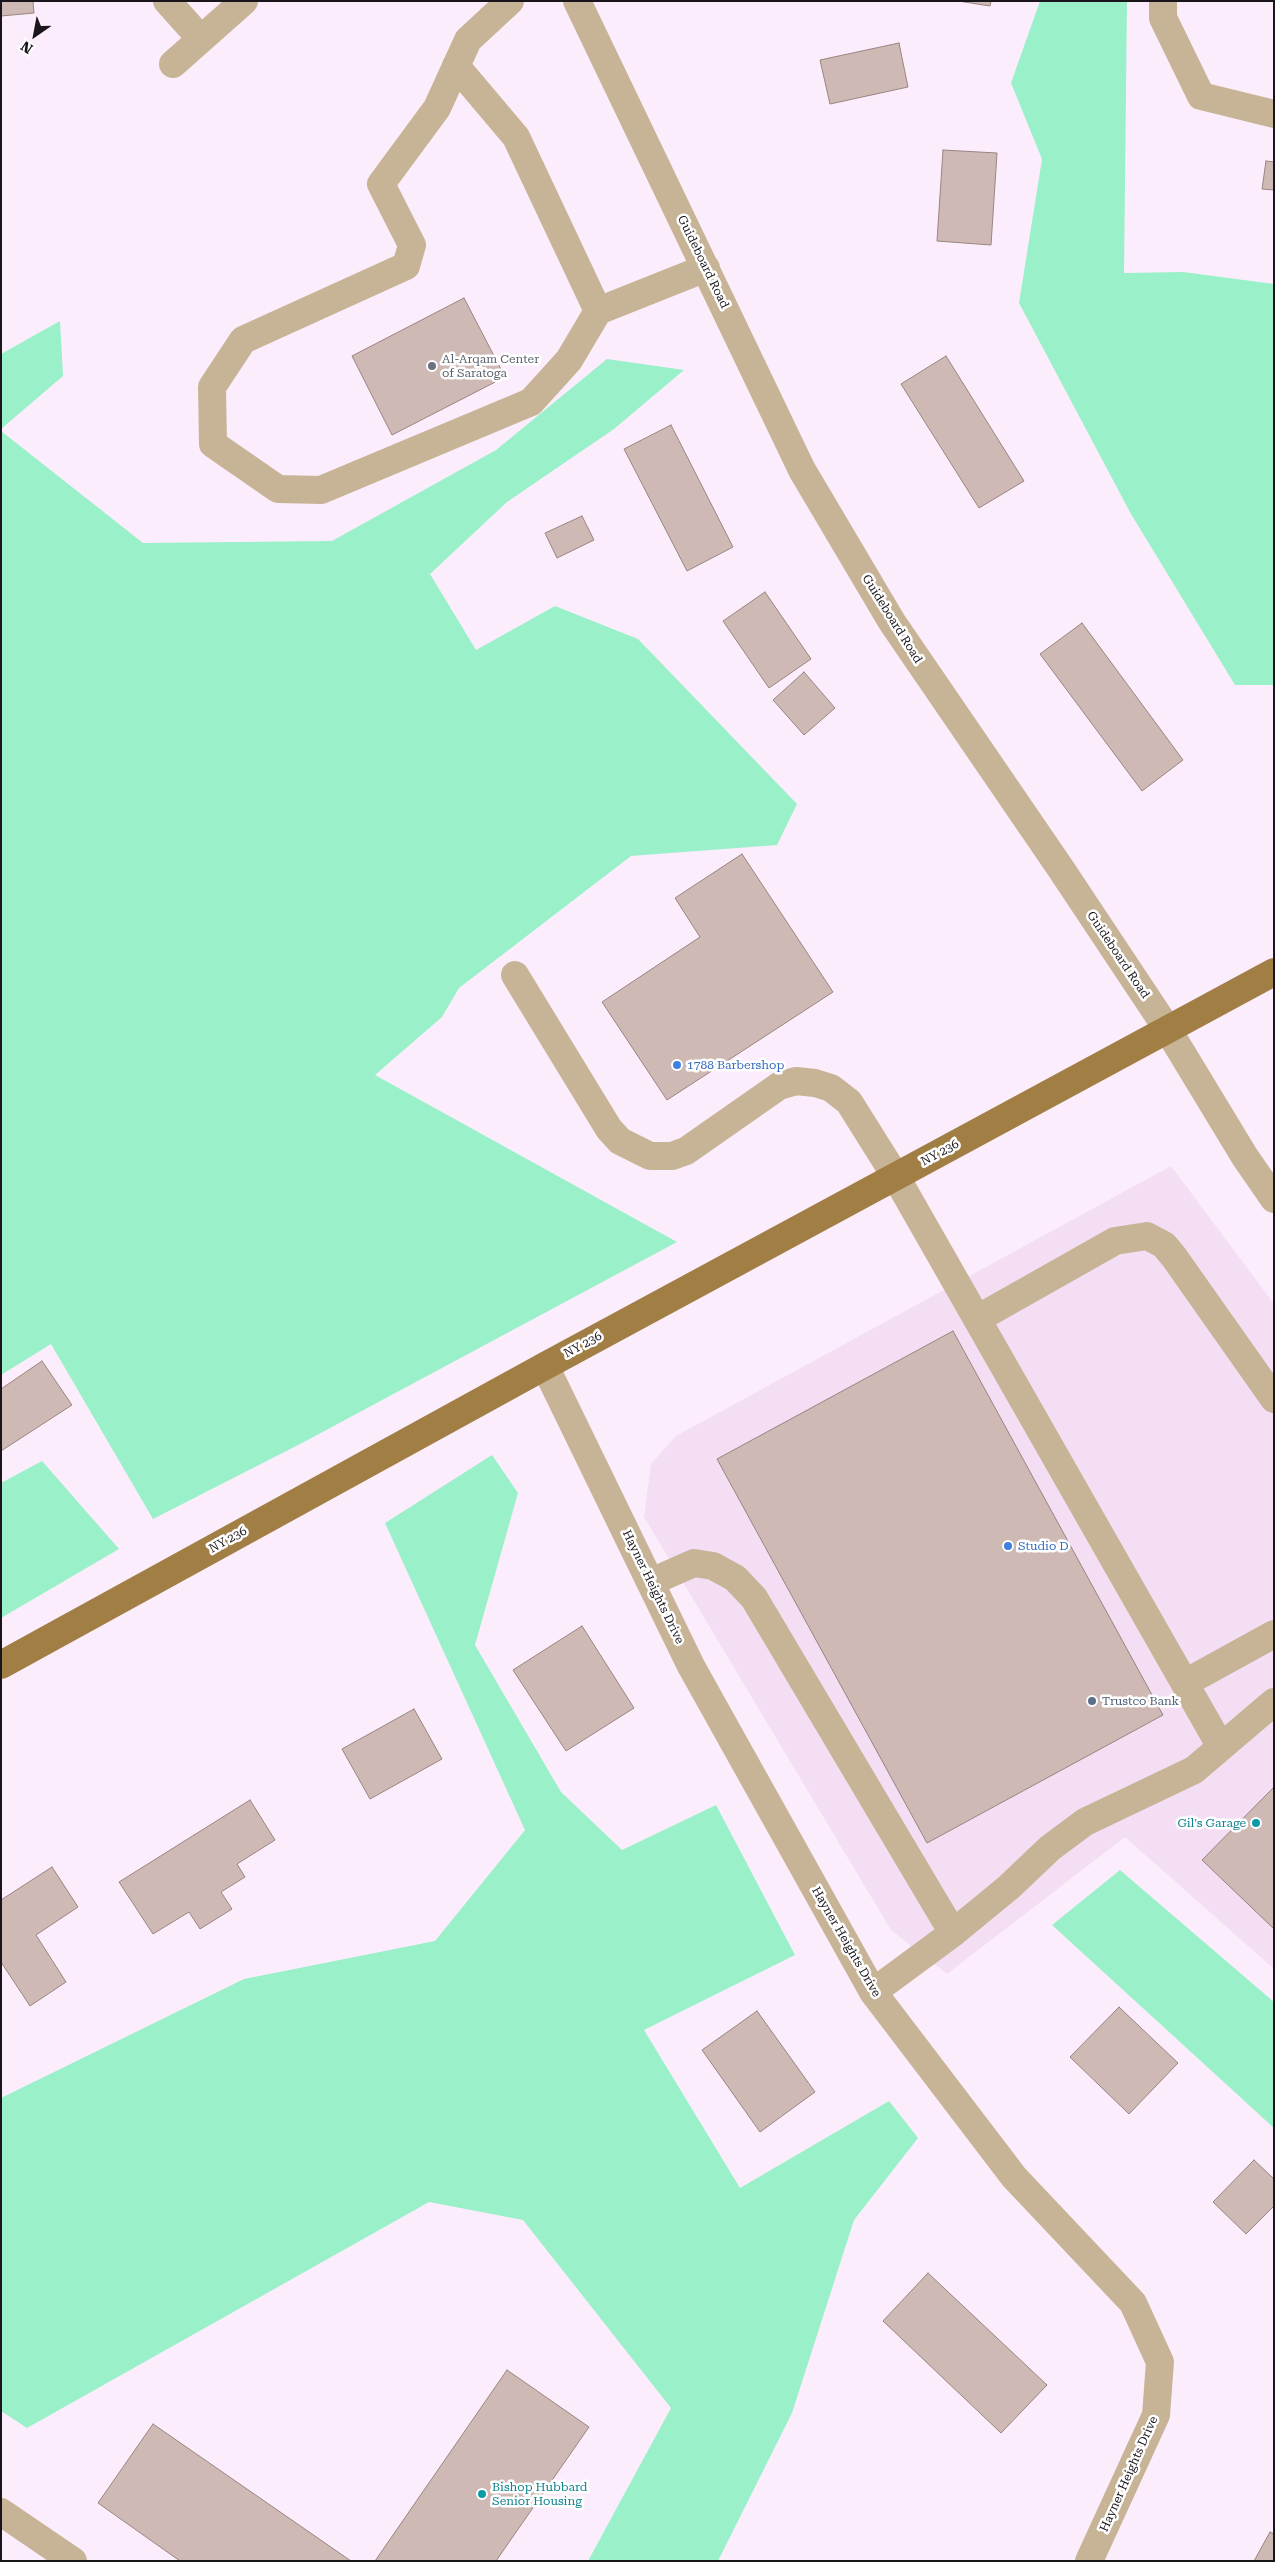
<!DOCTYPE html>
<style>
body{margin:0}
#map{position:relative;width:1275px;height:2562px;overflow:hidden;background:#fcedfd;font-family:"Roboto Serif",serif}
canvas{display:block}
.frame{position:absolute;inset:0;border:2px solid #1a151a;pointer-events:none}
.north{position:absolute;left:10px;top:10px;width:50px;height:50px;-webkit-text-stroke:4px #fff;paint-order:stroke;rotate:213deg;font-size:14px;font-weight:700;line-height:20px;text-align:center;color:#1a151a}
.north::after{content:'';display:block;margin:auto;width:18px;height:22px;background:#1a151a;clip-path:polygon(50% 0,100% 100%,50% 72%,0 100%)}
</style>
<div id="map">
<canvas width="1275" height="2562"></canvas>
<div class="frame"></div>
<div class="north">N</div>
</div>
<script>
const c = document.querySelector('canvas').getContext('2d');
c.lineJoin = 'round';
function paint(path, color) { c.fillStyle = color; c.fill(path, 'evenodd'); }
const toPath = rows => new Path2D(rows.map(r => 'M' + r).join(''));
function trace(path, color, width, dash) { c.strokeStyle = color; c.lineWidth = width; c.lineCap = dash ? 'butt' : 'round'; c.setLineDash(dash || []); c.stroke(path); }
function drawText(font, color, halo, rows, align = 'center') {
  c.font = font + ' "Roboto Serif",serif'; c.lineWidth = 5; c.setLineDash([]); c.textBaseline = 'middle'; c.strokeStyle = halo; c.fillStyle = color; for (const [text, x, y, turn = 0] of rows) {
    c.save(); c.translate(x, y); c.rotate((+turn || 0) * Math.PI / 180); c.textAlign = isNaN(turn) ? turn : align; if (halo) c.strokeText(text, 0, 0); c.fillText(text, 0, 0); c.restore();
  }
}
paint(toPath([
 [1171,1166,1274,1304,1274,1969,1125,1837,947,1974,891,1930,644,1517,651,1464,676,1436]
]), '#f3def4');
paint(toPath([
 [1040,1,1127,1,1124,273,1183,272,1274,284,1274,685,1235,685,1131,514,1019,303,1042,159,1011,83],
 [60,321,63,376,1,429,1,354],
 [607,359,684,370,614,429,507,502,430,574,476,650,555,606,638,639,797,804,777,845,631,856,459,988,442,1017,375,1075,677,1242,302,1443,153,1519,51,1344,1,1375,1,431,143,543,332,541,496,450],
 [492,1455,518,1493,475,1645,561,1792,622,1850,716,1805,795,1955,644,2030,740,2188,889,2101,918,2138,854,2220,792,2413,718,2561,588,2561,671,2408,523,2220,429,2202,27,2428,1,2411,1,2098,244,1979,435,1941,525,1830,385,1523],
 [42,1461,119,1549,1,1618,1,1483],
 [1120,1870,1274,2002,1274,2128,1052,1925]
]), '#9af0c9');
const building = toPath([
 [1,1,33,1,34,13,1,16,1,1],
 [958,1,991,1,990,6,958,1],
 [899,43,908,87,830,104,820,60,899,43],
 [943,150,997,153,991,245,937,241,943,150],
 [1266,161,1274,162,1274,190,1262,189,1266,161],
 [464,298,505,377,392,435,352,356,464,298],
 [946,356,1024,481,979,508,901,384,946,356],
 [671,425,733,547,687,571,624,449,671,425],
 [582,516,594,540,557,558,545,533,582,516],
 [765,592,811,659,769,688,723,621,765,592],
 [1082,623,1183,760,1142,791,1040,654,1082,623],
 [804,672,835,708,804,735,773,700,804,672],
 [742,854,833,992,667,1100,602,1002,700,937,675,898,742,854],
 [953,1331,1163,1715,927,1843,717,1459,953,1331],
 [42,1361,72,1405,1,1451,1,1389,42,1361],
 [582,1626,634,1708,566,1751,513,1670,582,1626],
 [414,1709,442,1759,370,1799,342,1749,414,1709],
 [1274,1787,1274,1929,1202,1860,1274,1787],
 [250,1800,275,1840,237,1864,245,1877,221,1892,232,1909,200,1929,189,1912,153,1934,119,1882,250,1800],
 [52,1867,78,1907,36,1935,66,1982,30,2006,1,1962,1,1900,52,1867],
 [1119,2007,1178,2063,1129,2114,1070,2057,1119,2007],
 [757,2011,815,2092,760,2132,702,2050,757,2011],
 [1254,2160,1274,2179,1274,2206,1246,2234,1213,2202,1254,2160],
 [928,2273,1047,2385,1001,2433,883,2321,928,2273],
 [507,2370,589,2427,496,2561,375,2561,507,2370],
 [153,2424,351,2561,180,2561,98,2503,153,2424],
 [1270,2532,1274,2534,1274,2561,1254,2561,1270,2532]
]);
paint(building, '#cfb9b4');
trace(building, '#998480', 1);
trace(toPath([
 [167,1,201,39],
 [510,1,468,40,437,108,381,184,412,245,406,266,243,340,212,387,213,444,278,489,321,490,531,402,569,360,598,311,706,268],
 [577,1,802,470,892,622,1061,869,1168,1030,1245,1157,1274,1199],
 [1163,1,1163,18,1201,96,1274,114],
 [173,64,244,1],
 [456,66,516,137,598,311],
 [515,975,609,1129,620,1141,650,1156,672,1156,686,1151,779,1086,796,1081,815,1083,831,1088,849,1102,896,1177,1221,1747],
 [977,1319,1115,1241,1147,1236,1164,1245,1174,1257,1274,1399],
 [545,1366,691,1666,873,1992,1014,2177,1133,2303,1160,2362,1156,2415,1089,2561],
 [651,1582,694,1563,713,1566,735,1578,754,1598,953,1933],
 [1185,1683,1274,1634],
 [873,1992,953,1933,1009,1887,1050,1848,1085,1822,1194,1770,1274,1702],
 [1,2512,73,2561]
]), '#c7b496', 28);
trace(toPath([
 [1,1665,545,1366,1274,972]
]), '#a17e44', 28);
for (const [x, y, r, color] of [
 [432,366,5,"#6b7280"],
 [677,1065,5,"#3f7fe0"],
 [1008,1546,5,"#3f7fe0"],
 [1092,1701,5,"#5c6f8a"],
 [1256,1823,5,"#0f9aa8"],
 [482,2494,5,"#0f9aa8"]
]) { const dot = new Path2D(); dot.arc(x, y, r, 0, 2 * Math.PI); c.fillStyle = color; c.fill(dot); trace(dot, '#fff', 2); }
drawText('12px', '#1a151a', '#fff', [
 ["Guideboard Road",703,262,64],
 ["Guideboard Road",892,619,58],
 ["Guideboard Road",1118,955,56],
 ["NY 236",940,1153,-28],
 ["NY 236",583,1345,-28],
 ["NY 236",228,1540,-29],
 ["Hayner Heights Drive",653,1587,64],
 ["Hayner Heights Drive",846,1942,60],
 ["Hayner Heights Drive",1129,2474,-66]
]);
drawText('12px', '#5b616d', '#fff', [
 ["Al-Arqam Center",442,359],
 ["of Saratoga",442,373]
], 'left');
drawText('12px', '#366cbe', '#fff', [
 ["1788 Barbershop",687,1065],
 ["Studio D",1018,1546]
], 'left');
drawText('12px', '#4e5e75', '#fff', [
 ["Trustco Bank",1102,1701]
], 'left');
drawText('12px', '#0d838f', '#fff', [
 ["Gil's Garage",1246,1823],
 ["Bishop Hubbard",492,2487,"left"],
 ["Senior Housing",492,2501,"left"]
], 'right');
</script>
